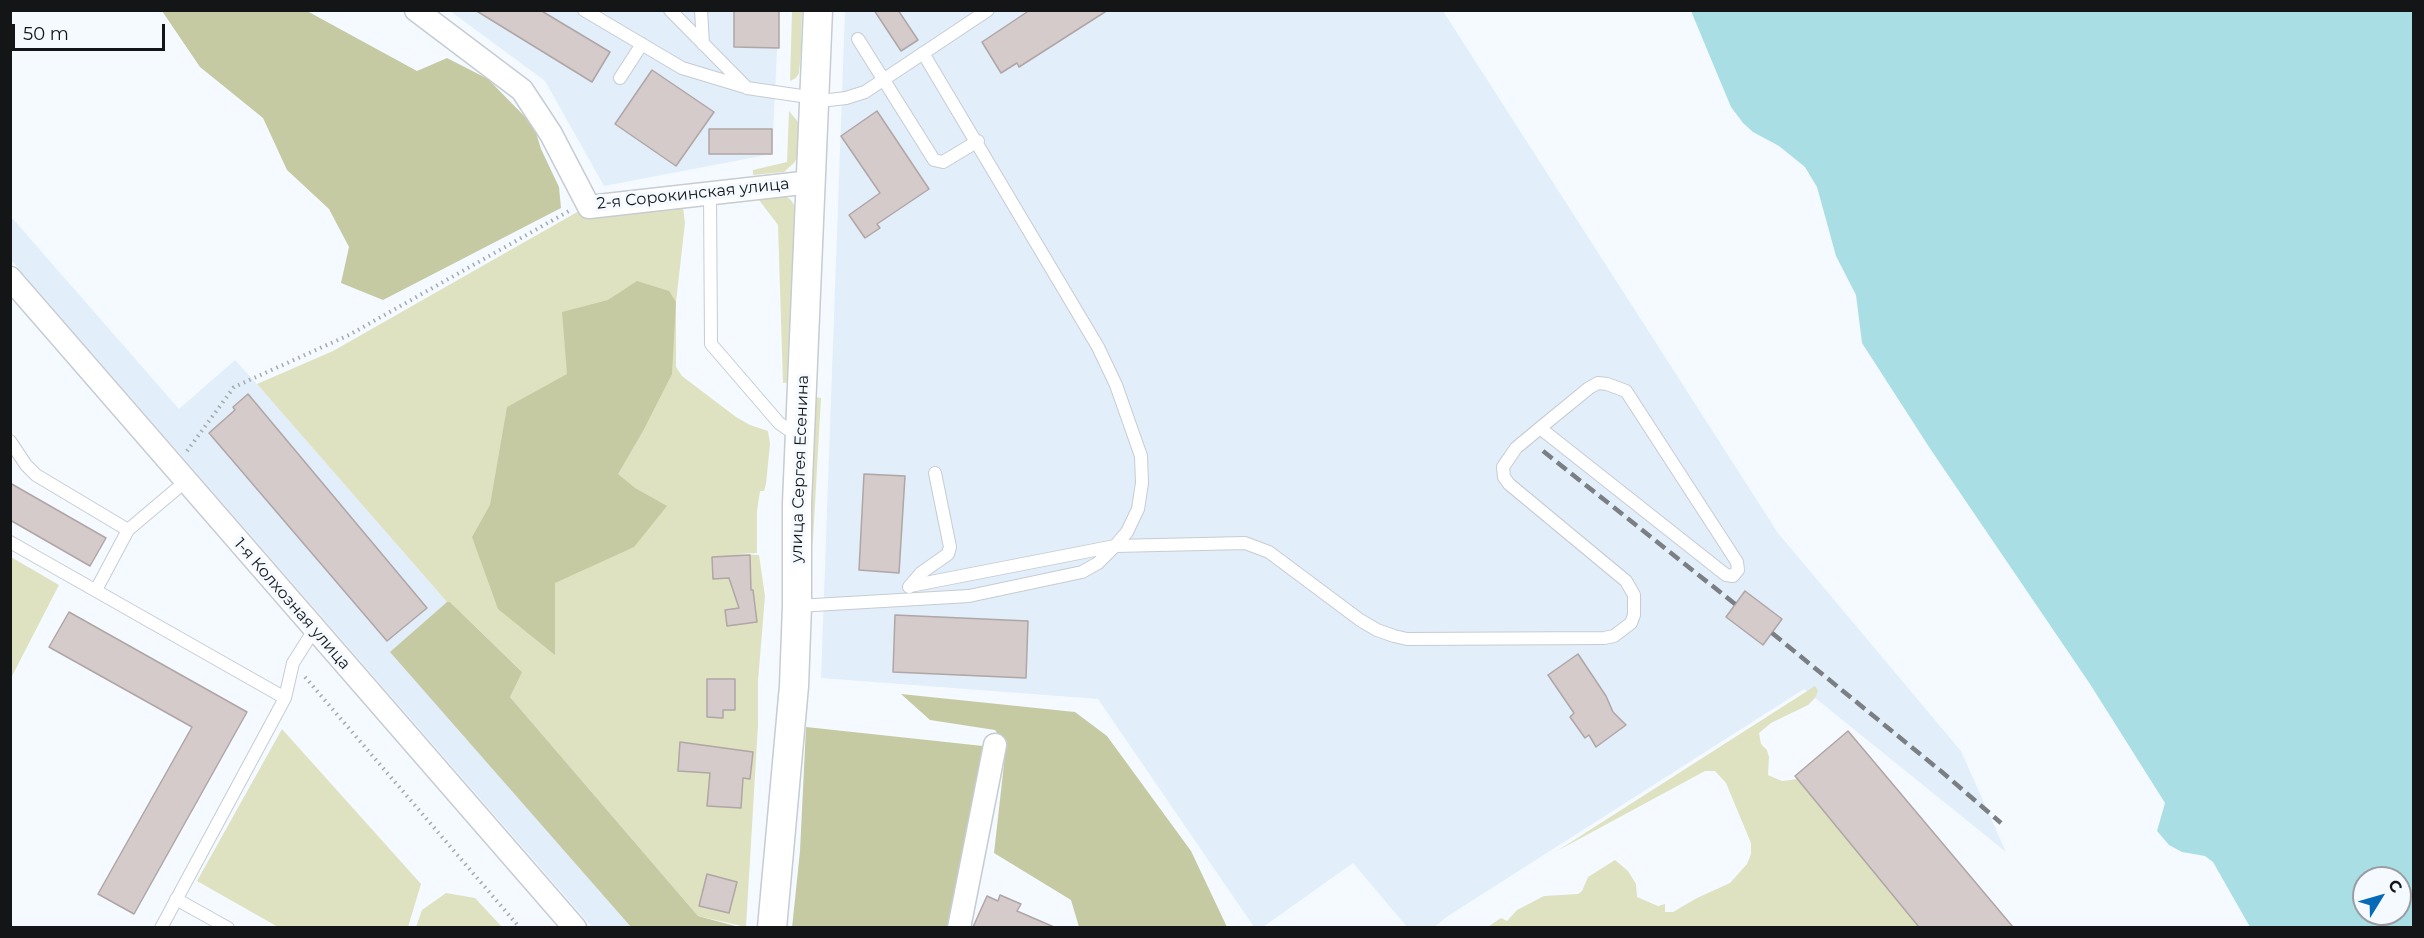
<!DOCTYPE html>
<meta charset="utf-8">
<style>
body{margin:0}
#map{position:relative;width:2424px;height:938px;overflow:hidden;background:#f4faff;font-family:Montserrat,sans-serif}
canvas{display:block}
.frame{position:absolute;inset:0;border:12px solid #131517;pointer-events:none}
.north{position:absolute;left:2352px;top:866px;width:60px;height:60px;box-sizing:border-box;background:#f4faff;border:2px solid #9a9ea2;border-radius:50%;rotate:53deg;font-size:16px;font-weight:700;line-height:24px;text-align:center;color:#131517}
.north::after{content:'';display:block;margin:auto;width:21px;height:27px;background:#066ab6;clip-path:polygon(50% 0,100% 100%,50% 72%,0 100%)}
.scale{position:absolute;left:12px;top:24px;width:153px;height:27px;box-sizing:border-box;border:3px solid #131517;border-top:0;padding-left:8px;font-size:18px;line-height:21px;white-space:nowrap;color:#131517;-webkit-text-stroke:4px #f4faff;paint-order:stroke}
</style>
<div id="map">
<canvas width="2424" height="938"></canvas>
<div class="frame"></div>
<div class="north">С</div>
<div class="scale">50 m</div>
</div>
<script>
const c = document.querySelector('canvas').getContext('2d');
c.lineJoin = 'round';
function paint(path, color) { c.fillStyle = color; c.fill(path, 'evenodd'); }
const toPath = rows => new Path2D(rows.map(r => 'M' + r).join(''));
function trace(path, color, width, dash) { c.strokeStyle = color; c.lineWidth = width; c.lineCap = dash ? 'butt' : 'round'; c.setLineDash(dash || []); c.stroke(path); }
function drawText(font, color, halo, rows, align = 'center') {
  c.font = font + ' Montserrat,sans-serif'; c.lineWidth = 6; c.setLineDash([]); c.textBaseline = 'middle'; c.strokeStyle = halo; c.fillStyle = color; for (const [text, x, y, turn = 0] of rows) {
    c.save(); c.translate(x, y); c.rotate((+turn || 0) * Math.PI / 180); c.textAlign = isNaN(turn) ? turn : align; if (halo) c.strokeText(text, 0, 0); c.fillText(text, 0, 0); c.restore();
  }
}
paint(toPath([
 [450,11,779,11,772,154,604,186,545,81],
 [845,11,1443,11,1778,533,1961,751,2006,852,1804,689,1448,916,1434,927,1407,927,1353,863,1263,927,1254,927,1098,699,821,678],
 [13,219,179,409,235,360,257,384,447,602,391,652,631,927,592,927,11,260,10,220]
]), '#e2eefa');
paint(toPath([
 [792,11,802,11,801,50,799,73,796,78,790,81],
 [789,111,799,123,798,155,795,162,784,172,753,175,753,170,787,162],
 [782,193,791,200,796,208,790,382,783,383,778,225,756,196],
 [683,207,685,223,676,302,676,367,682,376,736,417,750,425,768,431,770,444,766,484,764,491,760,491,757,511,757,553,737,554,759,555,765,596,758,681,758,725,746,927,698,916,510,697,520,670,450,602,447,602,257,384,333,351,579,211],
 [815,397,821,398,813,539,809,568,807,567],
 [11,557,59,585,11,678],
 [1815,686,1818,691,1815,698,1808,705,1771,723,1759,733,1761,744,1767,750,1769,757,1768,775,1782,781,1798,779,1919,927,1486,928,1501,918,1507,921,1517,910,1544,896,1578,894,1582,891,1588,877,1615,860,1628,871,1636,884,1637,897,1658,906,1665,904,1665,912,1673,912,1697,898,1730,883,1747,864,1751,854,1751,843,1726,783,1715,771,1705,771,1557,851],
 [282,729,421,884,408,927,278,927,197,881],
 [446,893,475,898,502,927,416,927,422,910]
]), '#dee2c0');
paint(toPath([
 [162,11,307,11,417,71,447,58,488,79,534,126,541,149,559,187,561,208,383,300,341,283,349,247,329,209,287,170,263,118,200,67],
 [637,281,669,291,676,302,672,374,643,431,618,474,635,488,667,506,634,547,555,583,555,655,498,609,472,537,490,505,507,407,567,374,562,312,608,300],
 [447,602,450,602,522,672,510,697,698,916,739,927,631,927,390,652],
 [901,694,1075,712,1107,736,1191,851,1227,927,1079,927,1071,900,994,853,1006,746,995,730,930,720],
 [806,727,983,746,949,927,792,928,800,851]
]), '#c6caa2');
paint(toPath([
 [1691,11,2413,11,2413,927,2250,927,2213,862,2205,856,2182,852,2169,845,2157,831,2165,803,2090,684,1931,450,1862,343,1856,295,1836,256,1817,187,1805,167,1779,146,1753,132,1743,123,1731,107],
 [2364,878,2400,878,2400,914,2364,914]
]), '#a9dee4');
const building = toPath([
 [475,10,540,10,610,52,592,82,475,10],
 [734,10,779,10,779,48,734,47,734,10],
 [874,10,898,10,918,40,901,51,874,10],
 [1030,10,1108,10,1019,67,1017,63,1001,73,982,42,1030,10],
 [652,70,714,112,676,166,615,124,652,70],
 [877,111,929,189,877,224,880,228,865,238,849,215,880,193,841,136,877,111],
 [709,129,772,129,772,154,709,154,709,129],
 [248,394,427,608,387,641,209,433,235,410,233,407,248,394],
 [864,474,905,476,899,573,859,570,864,474],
 [10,483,106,538,90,566,10,520,10,483],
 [750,555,751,590,753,590,757,622,727,626,725,610,739,608,729,578,713,579,712,557,750,555],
 [1745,591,1782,619,1763,645,1726,617,1745,591],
 [69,612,247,712,134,914,98,894,192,727,49,647,69,612],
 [895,615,1028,621,1026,678,893,672,895,615],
 [1578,654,1606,696,1613,712,1626,725,1596,747,1589,735,1585,738,1570,717,1574,713,1548,675,1578,654],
 [707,679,735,679,735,710,723,710,723,718,707,717,707,679],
 [1848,731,2013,927,1919,927,1795,776,1848,731],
 [680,742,753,752,750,779,743,778,741,808,707,806,710,773,678,771,680,742],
 [707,874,737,882,729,913,699,906,707,874],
 [1000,895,1021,904,1017,911,1054,927,973,927,987,896,998,901,1000,895]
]);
paint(building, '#d4cbca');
trace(building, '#afa6a5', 1.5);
const service = toPath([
 [584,10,682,68,745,87],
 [670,10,747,88,829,100,846,98,865,92,988,10],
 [701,10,703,44],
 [858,39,934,160,943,162,978,141],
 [620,78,642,44],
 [710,192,711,344,779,423,799,437],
 [10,441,26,465,36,475,128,530],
 [10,542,285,698],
 [910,586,1115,546,1245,543,1269,552,1360,620,1377,630,1394,636,1407,639,1604,638,1614,636,1631,623,1634,615,1634,595,1626,581,1509,484,1504,477,1503,467,1516,448,1540,428,1589,388,1598,383,1607,384,1626,391,1737,562,1738,570,1733,576,1726,575,1540,428],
 [909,587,921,573,948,554,950,547,935,473],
 [96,590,128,530,186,481],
 [797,606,969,596,1082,572,1098,563,1115,546,1127,532,1138,509,1142,483,1141,456,1116,385,1098,347,923,53],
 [176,899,228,928],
 [161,928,285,698,293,663,314,630]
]);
const minor = toPath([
 [416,10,522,90,551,134,589,207,811,182],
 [10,278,575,928],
 [959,928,995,745]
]);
const tertiary = toPath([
 [772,928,794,686,797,606,797,503,818,10]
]);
trace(service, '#c6ccd2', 14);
trace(minor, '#c6ccd2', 25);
trace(tertiary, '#c6ccd2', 31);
trace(toPath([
 [187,451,234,387,349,335,569,211],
 [305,677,520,928]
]), '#a5aaae', 4, [1.5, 4.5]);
trace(service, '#fff', 12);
trace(minor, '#fff', 22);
trace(tertiary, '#fff', 28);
trace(toPath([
 [1543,451,1735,604],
 [1772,633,1942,772,2001,823]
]), '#7b7f83', 4.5, [12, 6]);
drawText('16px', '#131517', '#f4faff', [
 ["2-я Сорокинская улица",693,194,-6],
 ["улица Сергея Есенина",800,469,-88],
 ["1-я Колхозная улица",292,604,49]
]);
</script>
